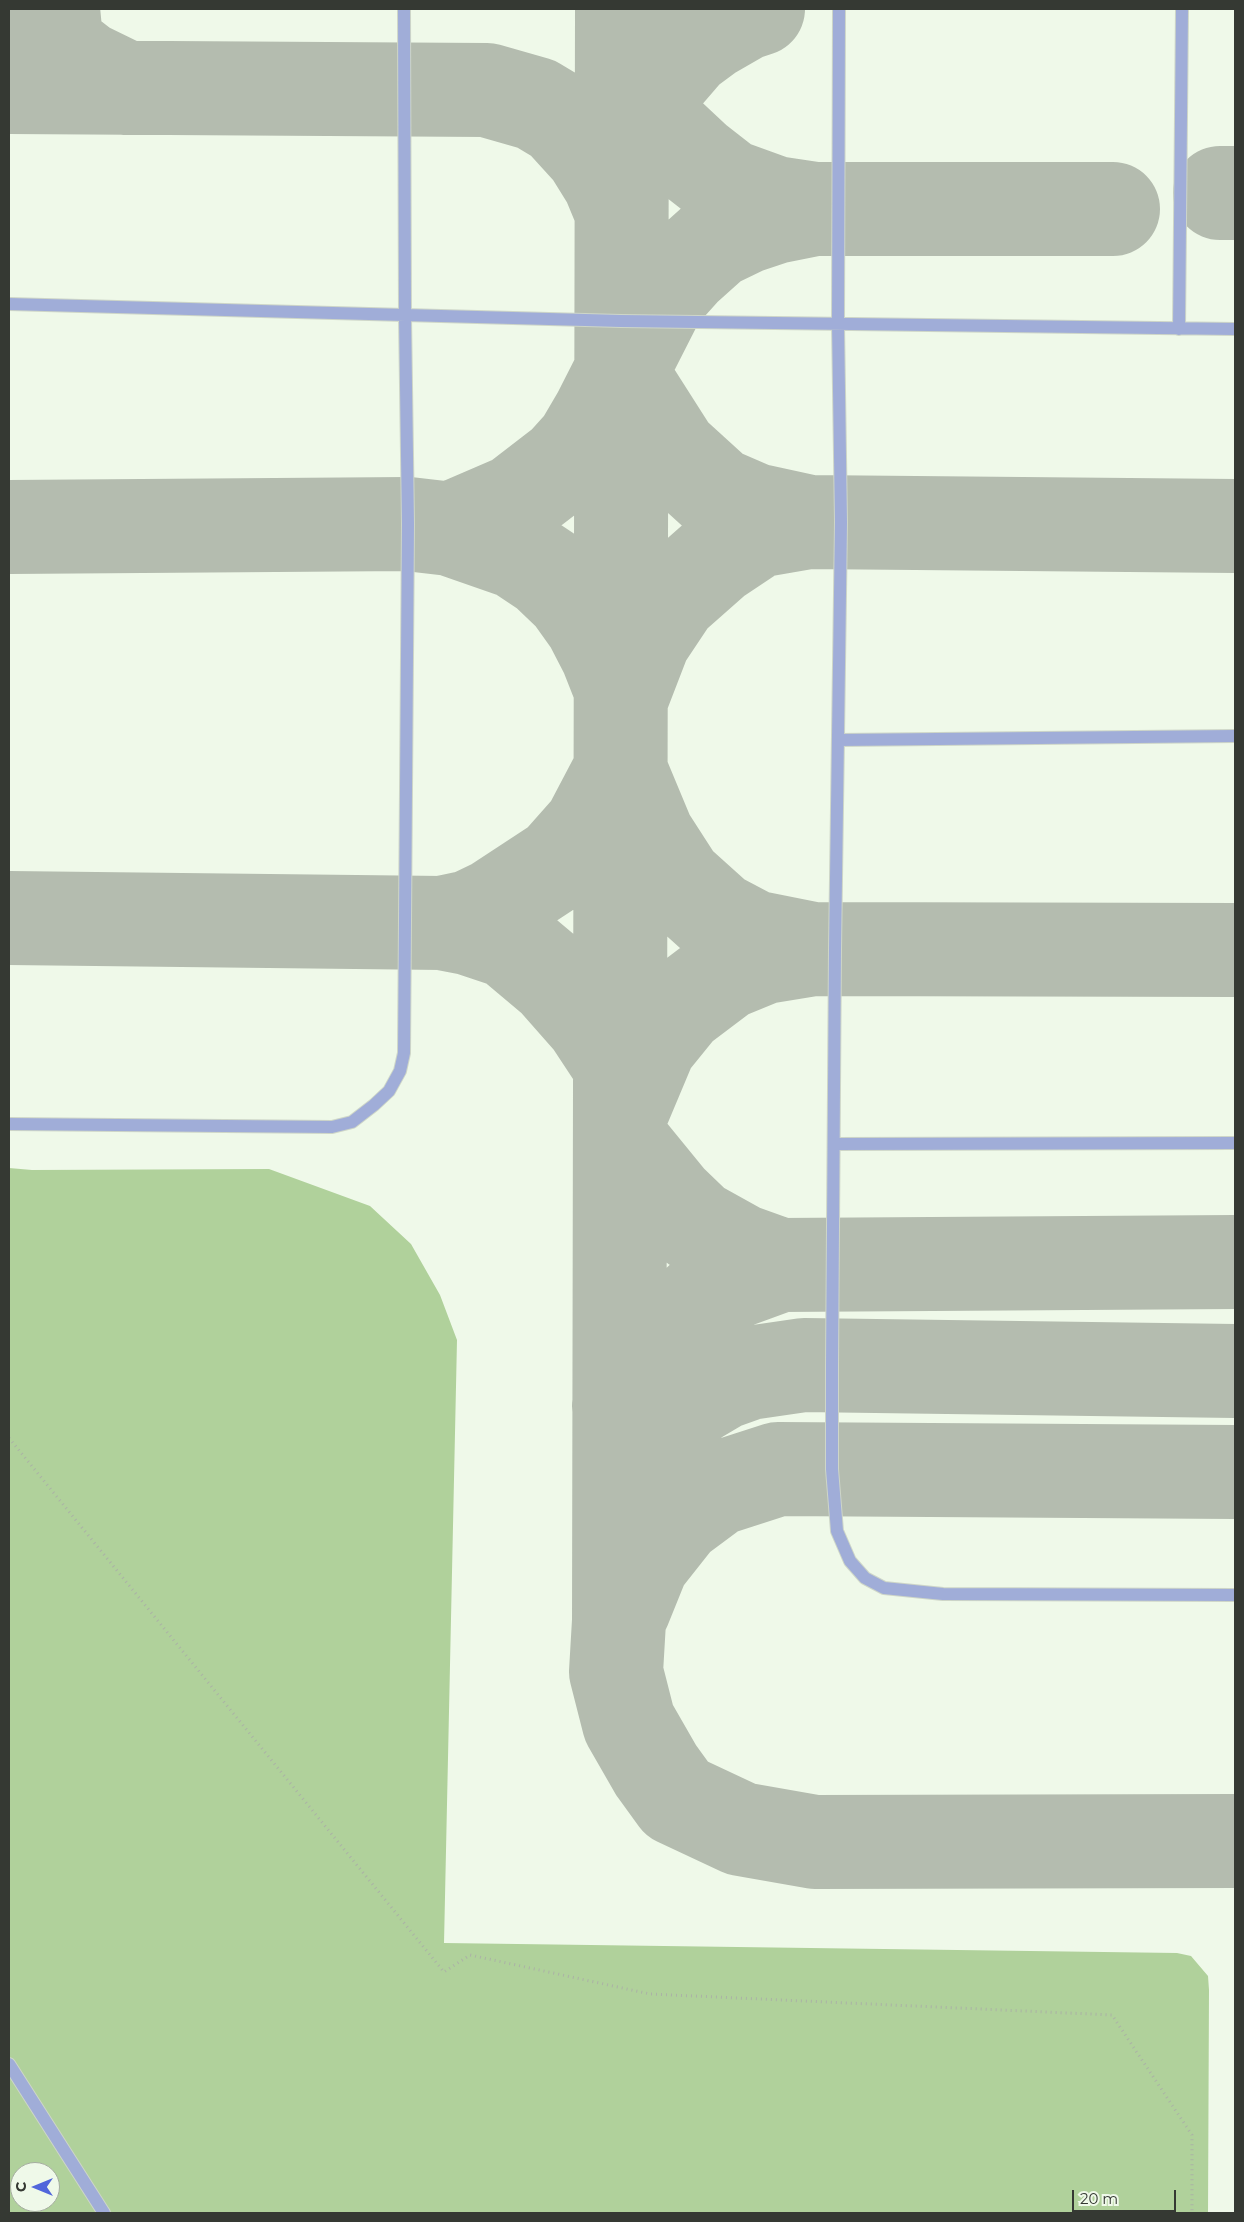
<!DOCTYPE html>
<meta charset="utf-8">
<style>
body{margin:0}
#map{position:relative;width:1244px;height:2222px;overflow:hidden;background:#eff9e9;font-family:Montserrat,sans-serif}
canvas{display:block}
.frame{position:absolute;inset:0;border:10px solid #353933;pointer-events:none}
.north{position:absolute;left:10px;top:2162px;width:50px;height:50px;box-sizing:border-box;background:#eff9e9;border:1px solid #a5aca0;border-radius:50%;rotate:270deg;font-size:14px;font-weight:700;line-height:20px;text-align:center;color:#353933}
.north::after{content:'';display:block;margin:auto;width:18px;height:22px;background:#5166db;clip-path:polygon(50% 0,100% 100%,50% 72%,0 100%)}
.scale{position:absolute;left:1072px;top:2190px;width:104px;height:22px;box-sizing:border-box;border:2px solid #353933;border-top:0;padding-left:6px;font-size:15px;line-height:18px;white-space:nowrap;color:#353933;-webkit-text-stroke:4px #eff9e9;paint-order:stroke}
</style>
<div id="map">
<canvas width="1244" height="2222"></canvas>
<div class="frame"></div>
<div class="north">С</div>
<div class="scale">20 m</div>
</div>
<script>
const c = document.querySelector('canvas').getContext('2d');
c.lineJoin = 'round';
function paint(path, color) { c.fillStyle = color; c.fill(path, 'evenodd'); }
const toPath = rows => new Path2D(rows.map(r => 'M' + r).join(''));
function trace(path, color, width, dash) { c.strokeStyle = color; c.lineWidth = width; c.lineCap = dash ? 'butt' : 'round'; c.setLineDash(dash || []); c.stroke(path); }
paint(toPath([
 [9,1168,32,1170,269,1169,370,1206,411,1244,440,1295,457,1340,444,1943,1177,1953,1191,1956,1208,1976,1209,1990,1208,2213,9,2213],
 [20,2172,50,2172,50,2202,20,2202]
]), '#b0d19b');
trace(toPath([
 [53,9,56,41,67,54,85,68,126,88],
 [622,9,619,1621,616,1672,629,1723,656,1770,677,1799,741,1829,815,1842,1235,1841],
 [622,42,646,105,665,132,696,161,728,186,775,203,815,209,1113,209],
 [9,87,487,90,536,104,561,119,591,152,609,181,621,210],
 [628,155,646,105,662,79,687,50,710,33,743,14,758,9],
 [1220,193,1235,193],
 [621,373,672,453,717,494,754,510,809,522],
 [9,527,408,524,451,529,517,552,547,572,571,595,591,623,607,654,620,687],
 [451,529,516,501,564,464,582,444,599,415,659,297,685,268,714,242,745,227,775,217,815,209],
 [622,696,644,639,672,597,715,559,757,531,809,522,1235,526],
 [623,777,648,837,677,882,717,918,753,937,813,949],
 [9,918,442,923,468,928,510,942,554,979,591,1021,620,1065],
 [442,923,470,917,495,905,559,863,590,828,620,771],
 [621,1113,650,1044,680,1007,725,973,764,957,813,949,1235,950],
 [620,1140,669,1200,696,1226,741,1251,780,1265],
 [619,1406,650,1352,701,1300,728,1284,780,1265,1235,1262],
 [621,1520,636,1478,655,1443,679,1413,694,1399,721,1383,749,1373,804,1365,1235,1371],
 [624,1608,643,1561,677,1518,716,1489,778,1469,1235,1472]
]), '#b4bcaf', 94);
const minor = toPath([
 [839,9,838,324,841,522,835,949,832,1365,832,1469,837,1531,850,1561,865,1578,884,1588,943,1594,1235,1595],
 [9,304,621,321,1235,329],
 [1179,329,1182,9],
 [838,740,1235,736],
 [9,1124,332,1127,352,1122,374,1105,389,1091,400,1071,404,1053,408,524,405,316,404,9],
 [834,1144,1235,1143],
 [9,2064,104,2213]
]);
trace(minor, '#ced6c8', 14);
trace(toPath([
 [9,1438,444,1972,470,1955,650,1994,1112,2015,1192,2135,1192,2213]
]), '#abb2a6', 3, [1, 4]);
trace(minor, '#a0add8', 12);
</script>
